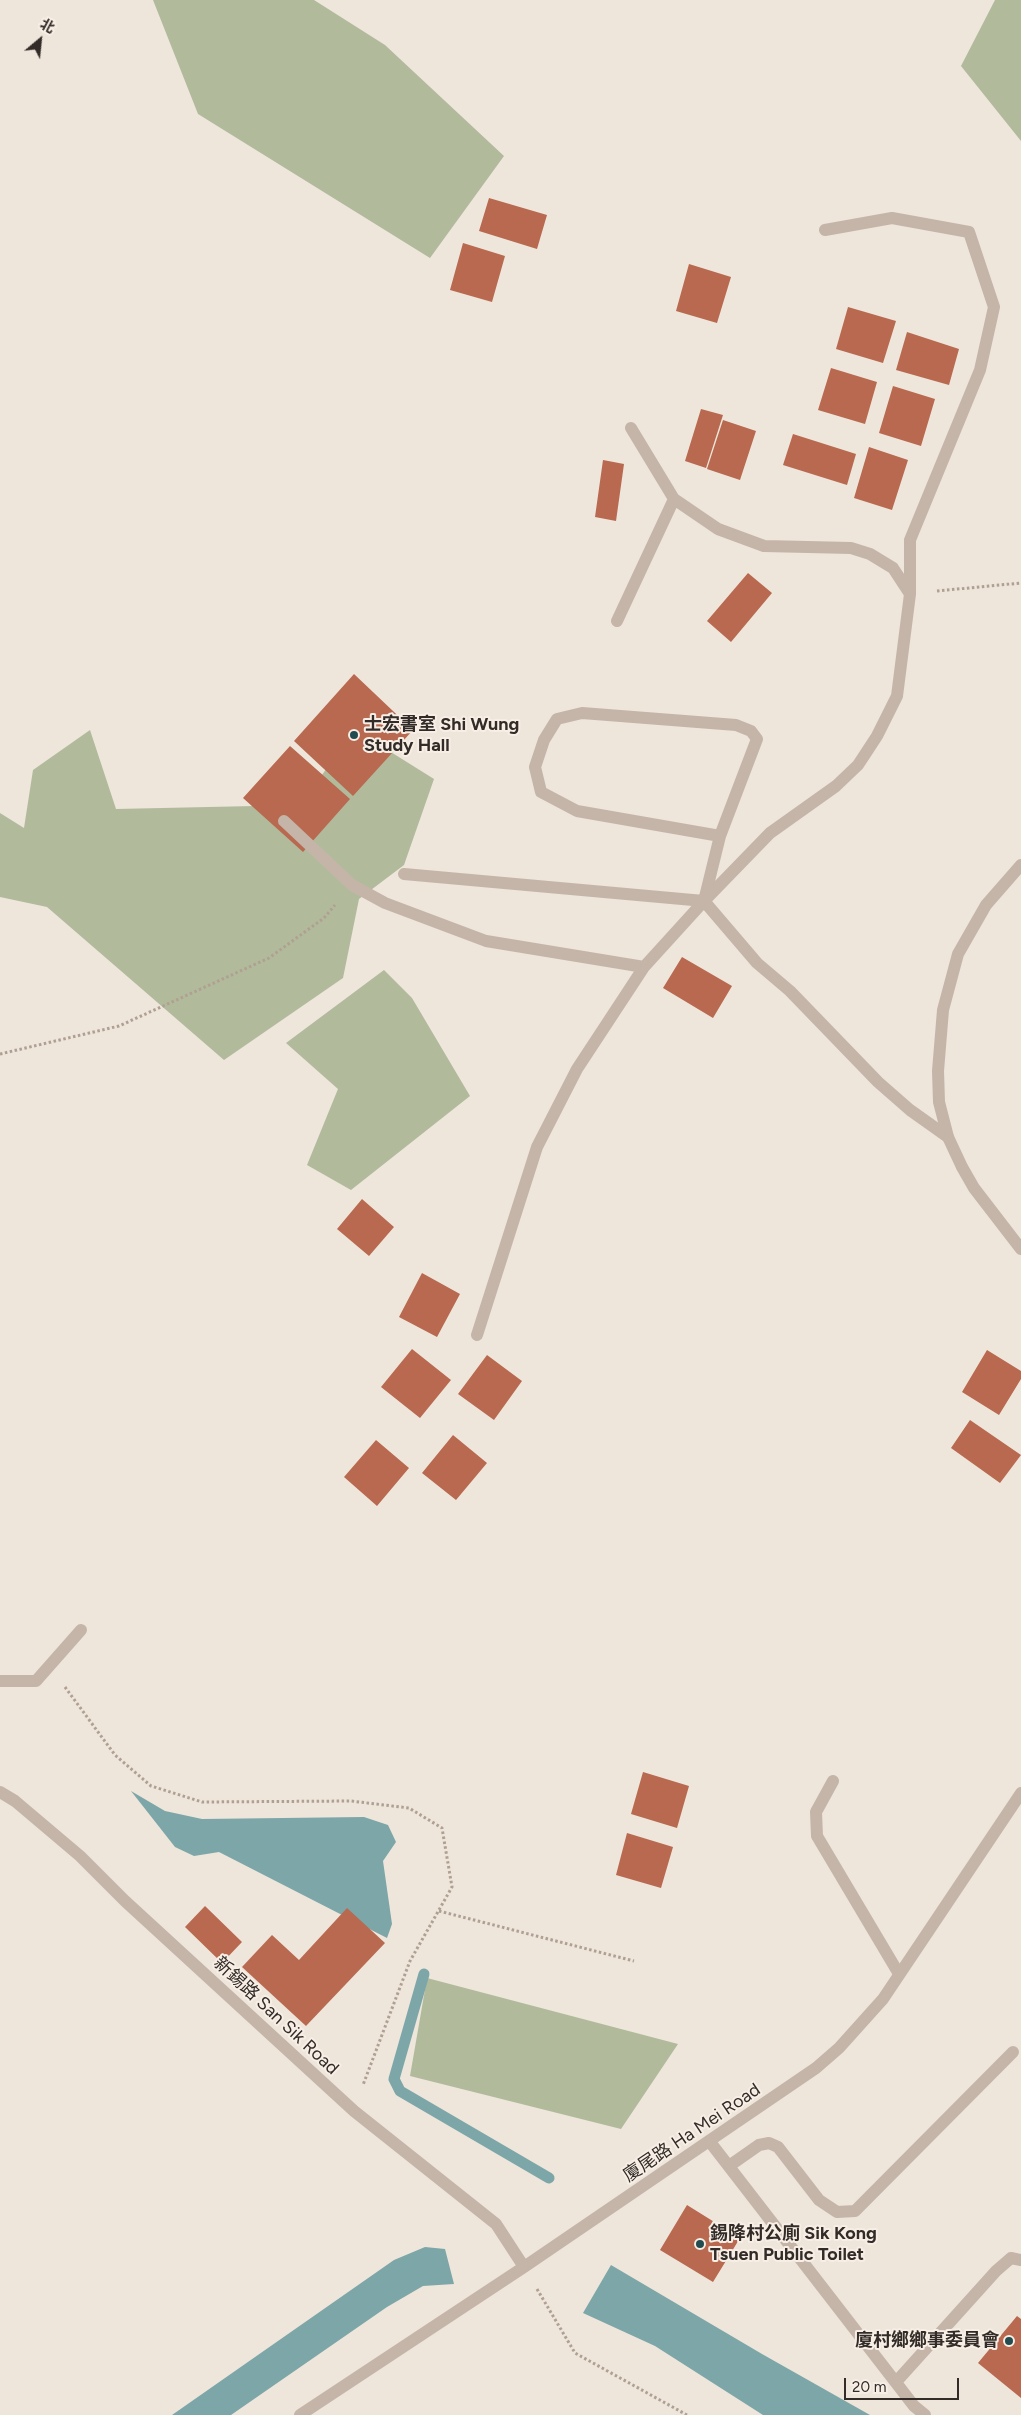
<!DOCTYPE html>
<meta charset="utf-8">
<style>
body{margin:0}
#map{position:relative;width:1021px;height:2415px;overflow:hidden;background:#eee5db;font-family:Figtree,"Noto Sans SC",sans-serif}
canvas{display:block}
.north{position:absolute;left:15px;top:15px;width:50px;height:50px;-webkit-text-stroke:4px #f7efe6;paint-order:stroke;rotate:28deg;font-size:14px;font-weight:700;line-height:20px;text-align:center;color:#322b27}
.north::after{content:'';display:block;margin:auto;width:18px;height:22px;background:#322b27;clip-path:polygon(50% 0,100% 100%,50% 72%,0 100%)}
.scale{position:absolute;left:844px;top:2378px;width:115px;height:22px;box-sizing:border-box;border:2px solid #322b27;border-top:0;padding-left:6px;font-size:15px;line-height:18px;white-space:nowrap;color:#322b27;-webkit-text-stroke:4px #f7efe6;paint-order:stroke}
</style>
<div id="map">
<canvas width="1021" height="2415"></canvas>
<div class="north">北</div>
<div class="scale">20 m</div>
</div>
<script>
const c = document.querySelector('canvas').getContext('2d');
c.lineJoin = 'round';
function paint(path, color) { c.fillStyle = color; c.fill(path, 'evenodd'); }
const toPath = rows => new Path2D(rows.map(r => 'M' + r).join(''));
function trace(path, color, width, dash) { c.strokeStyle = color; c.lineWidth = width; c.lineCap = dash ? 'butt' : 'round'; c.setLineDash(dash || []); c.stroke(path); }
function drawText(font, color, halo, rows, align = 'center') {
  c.font = font + ' Figtree,"Noto Sans SC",sans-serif'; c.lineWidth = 4; c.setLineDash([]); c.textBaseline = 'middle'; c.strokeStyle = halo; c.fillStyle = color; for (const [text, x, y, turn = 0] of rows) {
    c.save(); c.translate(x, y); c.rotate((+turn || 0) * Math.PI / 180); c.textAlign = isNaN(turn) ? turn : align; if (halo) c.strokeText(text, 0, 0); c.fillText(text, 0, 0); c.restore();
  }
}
paint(toPath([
 [153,0,314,0,385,45,504,156,430,258,198,114],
 [995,0,1021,0,1021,141,961,66],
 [354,729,434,779,404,865,359,899,343,978,224,1060,47,907,0,897,0,813,24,828,33,770,90,730,116,809,301,805],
 [384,970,412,998,470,1096,351,1190,307,1165,338,1089,286,1043],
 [427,1978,678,2044,621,2129,410,2076]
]), '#b1bb9c');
paint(toPath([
 [131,1791,165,1811,202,1819,364,1817,388,1825,396,1842,383,1861,392,1924,387,1938,219,1852,194,1856,175,1847],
 [425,2247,445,2249,454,2284,423,2286,387,2307,231,2415,172,2415,394,2260],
 [611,2265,762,2354,870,2415,763,2415,655,2346,583,2313]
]), '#7da6a8');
trace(toPath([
 [424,1974,394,2079,400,2091,549,2178]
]), '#7da6a8', 11);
paint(toPath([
 [489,198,547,215,537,249,479,231],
 [463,243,505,256,492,302,450,290],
 [689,264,731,277,717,323,676,311],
 [848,307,896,321,883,363,836,349],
 [907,332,959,349,949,385,896,370],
 [831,368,877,382,865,424,818,410],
 [893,386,935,399,921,446,879,433],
 [701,409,723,415,706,468,685,461],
 [723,420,756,431,740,480,707,469],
 [793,434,856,454,847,485,783,465],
 [869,447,908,460,892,510,854,498],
 [603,460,624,464,616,521,595,517],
 [748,573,772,593,731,642,707,621],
 [354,674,413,730,353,796,294,741],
 [290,746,350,799,303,852,243,798],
 [682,957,732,986,713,1018,663,988],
 [362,1199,394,1227,369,1256,337,1229],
 [422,1273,460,1294,437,1337,399,1317],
 [412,1349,451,1380,420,1418,381,1387],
 [987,1350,1021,1371,1021,1379,999,1415,962,1392],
 [487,1355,522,1381,494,1420,458,1394],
 [970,1420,1021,1455,1000,1483,951,1448],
 [453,1435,487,1463,456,1500,422,1473],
 [376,1440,409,1468,377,1506,344,1477],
 [643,1772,689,1786,677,1828,631,1814],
 [627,1833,673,1847,661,1888,616,1875],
 [205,1906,242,1942,222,1963,185,1927],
 [347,1908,385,1943,306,2026,242,1967,272,1935,299,1960],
 [687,2205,740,2238,713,2282,660,2250],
 [1017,2316,1021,2319,1021,2398,978,2363]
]), '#b8694f');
trace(toPath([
 [937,591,1021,583],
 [0,1054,119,1026,269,958,324,918,335,905],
 [65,1687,115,1755,151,1786,202,1802,351,1801,409,1808,442,1828,452,1887,410,1961,363,2085],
 [439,1911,634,1961],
 [537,2289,575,2353,687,2415]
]), '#b0a092', 3, [2.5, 2.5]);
trace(toPath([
 [631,428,674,499,718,529,764,546,851,548,870,554,893,568,910,594],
 [617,621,674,499],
 [284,821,352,885,385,903,486,941,644,967],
 [404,874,704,901,757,963,790,991,878,1082,910,1110,948,1137],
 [704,901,720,836,757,739,751,731,736,725,582,713,557,719,544,740,535,767,541,792,577,811,720,836],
 [477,1335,537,1147,577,1069,644,967,704,901,770,833,836,786,858,765,877,736,897,696,910,594,910,540,980,370,994,307,969,232,892,218,825,230],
 [0,1681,36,1681,81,1630],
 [833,1781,816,1812,817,1836,899,1974],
 [710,2142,914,2406,925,2415],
 [729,2166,759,2145,769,2143,778,2147,819,2200,837,2212,855,2211,1013,2052],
 [896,2382,996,2271,1011,2258,1021,2260]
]), '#c5b5a8', 12);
trace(toPath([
 [1021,865,986,905,958,954,943,1010,938,1071,939,1102,948,1137,962,1167,974,1188,1021,1249],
 [0,1792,15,1801,80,1856,125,1901,354,2111,496,2224,524,2267],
 [300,2415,524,2267,816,2068,839,2048,883,1999,1021,1793]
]), '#c5b5a8', 12);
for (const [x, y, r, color] of [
 [354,735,5,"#224c4f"],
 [700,2244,5,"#224c4f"],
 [1009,2341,5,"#224c4f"]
]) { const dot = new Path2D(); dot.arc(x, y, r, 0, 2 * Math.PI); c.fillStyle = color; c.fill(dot); trace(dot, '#f7efe6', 2); }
drawText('bold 18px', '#322b27', '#f7efe6', [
 ["士宏書室 Shi Wung",364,725],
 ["Study Hall",364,746],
 ["錫降村公廁 Sik Kong",710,2234],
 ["Tsuen Public Toilet",710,2255],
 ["廈村鄉鄉事委員會",999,2341,"right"]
], 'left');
drawText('18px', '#322b27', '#f7efe6', [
 ["新錫路 San Sik Road",276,2016,43],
 ["廈尾路 Ha Mei Road",692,2133,-34]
]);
</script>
